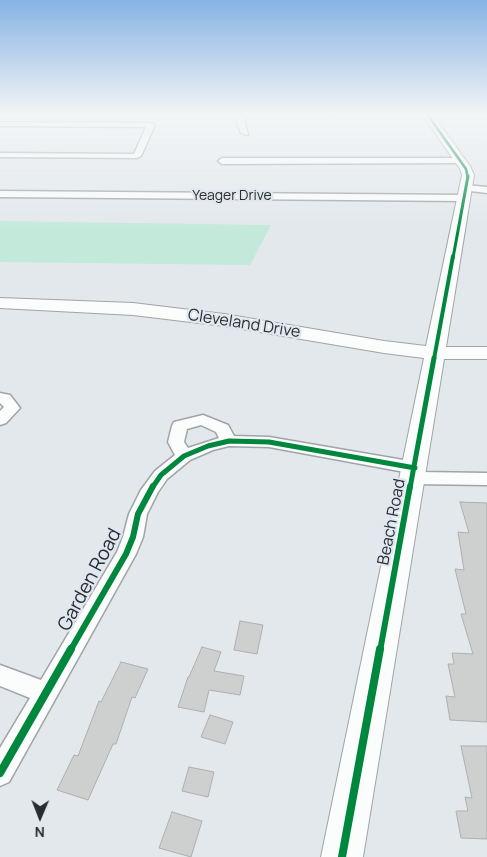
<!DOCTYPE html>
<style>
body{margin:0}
#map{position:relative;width:487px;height:857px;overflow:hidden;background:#e3e8ec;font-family:Manrope,sans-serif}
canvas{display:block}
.north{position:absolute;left:15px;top:792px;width:50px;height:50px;-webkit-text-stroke:4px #dfe8f0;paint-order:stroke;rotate:181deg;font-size:14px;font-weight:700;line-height:20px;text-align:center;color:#2a2d30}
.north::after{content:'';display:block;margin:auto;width:18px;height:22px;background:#2a2d30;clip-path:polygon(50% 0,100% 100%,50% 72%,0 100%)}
</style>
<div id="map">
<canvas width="487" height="857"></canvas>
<div class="north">N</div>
</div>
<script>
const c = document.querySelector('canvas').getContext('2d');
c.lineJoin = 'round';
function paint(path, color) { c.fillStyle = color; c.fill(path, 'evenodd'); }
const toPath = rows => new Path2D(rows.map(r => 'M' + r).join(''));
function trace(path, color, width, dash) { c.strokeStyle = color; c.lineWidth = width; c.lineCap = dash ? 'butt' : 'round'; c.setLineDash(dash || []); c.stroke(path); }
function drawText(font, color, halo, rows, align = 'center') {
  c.font = font + ' Manrope,sans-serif'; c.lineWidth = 4.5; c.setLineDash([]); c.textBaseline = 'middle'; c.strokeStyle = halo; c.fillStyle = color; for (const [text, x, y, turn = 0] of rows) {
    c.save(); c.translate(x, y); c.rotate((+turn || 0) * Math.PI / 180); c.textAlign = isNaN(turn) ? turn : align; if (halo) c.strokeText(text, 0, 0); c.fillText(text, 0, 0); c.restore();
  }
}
paint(toPath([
 [0,221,271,225,250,265,0,262]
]), '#c2e9da');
const building = toPath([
 [460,502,487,503,487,722,450,720,446,696,455,697,448,664,454,664,452,653,473,654,461,614,466,614,455,569,464,570,458,532,469,533,460,502],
 [240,621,263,625,257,654,234,650,240,621],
 [202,647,221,652,214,671,244,676,240,695,209,690,204,712,178,707,188,677,189,677,202,647],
 [121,662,148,669,135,698,132,697,116,744,113,744,88,800,57,790,74,755,78,756,99,701,101,702,121,662],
 [210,715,233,722,225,744,201,737,210,715],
 [461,746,487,746,487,839,461,838,456,811,468,811,465,797,472,798,461,746],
 [189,767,214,772,208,797,182,791,189,767],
 [172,812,202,821,191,857,159,848,172,812]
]);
paint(building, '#cecfcf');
trace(building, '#aeafaf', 1);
const street = toPath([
 [240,114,246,114,245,123,248,135,241,133,237,123,240,114],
 [331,114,338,114,334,116,331,114],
 [0,122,151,123,155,125,141,156,137,158,0,157,0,153,134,154,146,127,0,126,0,122],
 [461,158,464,159,464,163,222,164,218,161,222,158,461,158],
 [465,185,487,187,487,193,462,190,460,188,465,185],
 [0,191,464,195,469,198,464,201,0,197,0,191],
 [0,393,10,395,20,408,6,423,0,425,0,411,4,407,0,403,0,393],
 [203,415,228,425,234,436,269,437,415,462,421,464,424,468,421,472,487,473,487,485,413,484,407,482,404,478,410,473,269,447,229,446,213,450,190,460,167,479,158,492,147,514,143,537,136,554,9,782,0,786,0,748,30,698,0,686,0,665,41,680,117,552,123,537,129,514,141,490,155,471,175,455,168,442,172,426,174,422,203,415],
 [201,425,216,432,219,438,188,448,184,442,187,429,201,425]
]);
const secondary = toPath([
 [422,114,432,114,470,166,474,175,446,347,487,347,487,359,444,359,363,857,321,857,424,358,384,353,224,326,133,315,0,308,0,298,133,303,224,314,384,341,426,346,462,175,460,169,422,114]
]);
trace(street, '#a0a4a7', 3);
trace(secondary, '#a0a4a7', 2);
paint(street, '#fbfcfc');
paint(secondary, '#fbfcfc');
trace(toPath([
 [427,114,466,169,468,178]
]), '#00873e', 2.5);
trace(toPath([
 [453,258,468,176]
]), '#00873e', 3);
trace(toPath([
 [434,359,453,256]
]), '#00873e', 4);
trace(toPath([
 [152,488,161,475,184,456,208,446,229,441,269,442,415,468],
 [410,488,434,358]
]), '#00873e', 5);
trace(toPath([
 [70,651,126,554,133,537,138,514,153,486],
 [380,651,410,486]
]), '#00873e', 6);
trace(toPath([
 [0,773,71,649],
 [342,857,380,649]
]), '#00873e', 8);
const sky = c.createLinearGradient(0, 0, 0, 234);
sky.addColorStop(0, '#87b3e4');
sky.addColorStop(0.49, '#f2f5f6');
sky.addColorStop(1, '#f2f5f600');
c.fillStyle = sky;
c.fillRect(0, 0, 487, 234);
drawText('14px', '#2a2d30', '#dfe8f0', [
 ["Yeager Drive",232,196]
]);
drawText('16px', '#2a2d30', '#dfe8f0', [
 ["Cleveland Drive",244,324,9],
 ["Beach Road",392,522,-79]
]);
drawText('19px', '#2a2d30', '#dfe8f0', [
 ["Garden Road",90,580,-62]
]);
</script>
